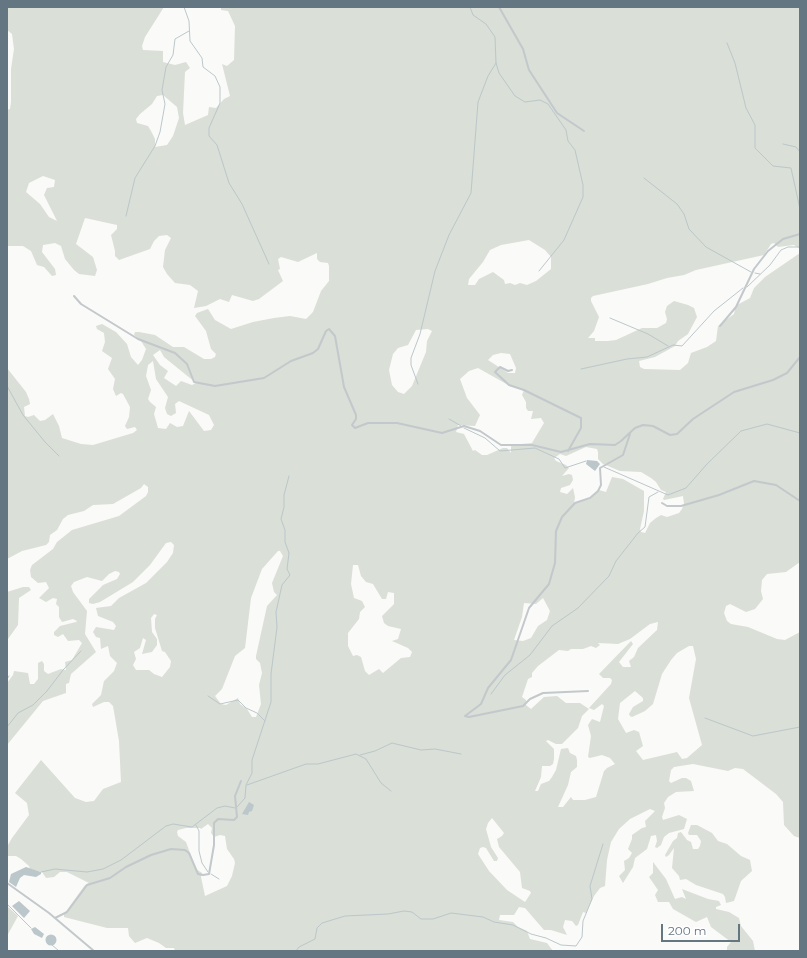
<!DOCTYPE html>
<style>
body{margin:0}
#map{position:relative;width:807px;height:958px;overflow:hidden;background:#fafaf8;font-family:Montserrat,sans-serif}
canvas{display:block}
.frame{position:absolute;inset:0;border:8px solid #657683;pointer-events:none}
.scale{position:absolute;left:661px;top:924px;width:79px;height:18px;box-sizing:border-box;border:2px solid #657683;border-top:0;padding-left:5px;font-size:12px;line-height:14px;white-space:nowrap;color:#657683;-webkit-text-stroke:3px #fff;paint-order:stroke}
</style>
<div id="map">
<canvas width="807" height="958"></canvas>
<div class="frame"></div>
<div class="scale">200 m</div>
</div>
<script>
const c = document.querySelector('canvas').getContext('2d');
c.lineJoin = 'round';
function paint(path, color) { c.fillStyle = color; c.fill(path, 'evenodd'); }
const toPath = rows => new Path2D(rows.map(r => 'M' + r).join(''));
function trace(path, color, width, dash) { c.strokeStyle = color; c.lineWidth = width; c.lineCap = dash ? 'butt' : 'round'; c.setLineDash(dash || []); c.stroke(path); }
paint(toPath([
 [7,7,164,7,145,37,142,46,143,50,163,51,163,62,175,65,186,62,190,68,185,72,183,113,185,125,208,115,209,107,216,108,224,99,230,96,222,64,227,66,234,60,235,26,228,11,221,10,221,7,800,7,800,249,794,245,778,247,774,243,771,244,764,255,696,270,684,275,667,278,648,284,593,296,591,298,591,301,599,317,594,331,588,338,595,338,595,341,608,341,616,340,642,328,657,328,666,323,667,319,665,312,667,306,674,301,688,305,694,308,697,317,688,334,678,341,675,346,655,357,639,361,640,367,644,369,680,370,688,363,691,353,707,347,716,341,718,326,734,314,735,309,737,305,750,298,754,288,765,277,800,253,800,562,786,572,767,574,762,580,761,591,763,599,755,609,746,612,730,604,726,606,724,613,727,621,731,624,748,627,777,639,785,640,800,632,800,838,794,836,784,825,783,802,776,794,743,769,735,768,728,771,693,764,674,767,671,770,669,781,671,783,682,778,686,778,691,781,694,791,676,792,668,797,664,803,665,808,662,817,663,820,679,815,687,819,684,829,669,833,664,837,661,845,657,848,655,847,657,841,656,835,651,836,647,849,635,858,633,867,623,883,619,876,625,870,624,861,629,858,632,853,628,849,632,839,632,835,642,828,646,827,645,821,655,811,650,809,630,819,619,829,611,842,607,860,605,886,600,888,594,896,586,913,583,912,578,925,576,926,572,921,565,920,563,927,567,935,551,930,544,930,525,908,519,907,514,915,500,915,499,920,513,922,518,927,527,931,530,939,547,943,553,951,175,951,174,948,166,948,159,943,147,938,135,943,129,936,128,928,107,928,64,917,64,914,85,885,89,883,67,872,60,872,54,877,46,878,42,872,30,869,29,866,21,859,16,856,8,856,8,845,12,838,29,815,27,803,15,793,41,760,75,798,86,802,94,801,103,789,121,782,119,741,113,706,109,702,104,702,93,707,92,704,101,695,104,681,114,671,117,663,110,656,108,646,101,649,100,638,96,637,93,632,96,627,114,630,116,626,113,622,98,616,96,608,111,606,119,598,146,583,167,562,173,553,174,545,171,542,166,543,150,565,133,582,100,602,93,604,89,603,89,599,103,585,117,579,120,574,119,572,115,571,109,574,102,581,87,577,74,582,71,586,73,592,87,611,85,634,96,652,71,674,69,683,66,684,66,693,43,701,7,745,7,683,13,675,14,671,28,673,30,684,34,684,38,679,38,663,42,661,44,664,44,671,48,674,61,669,66,670,65,662,72,660,82,643,79,640,68,641,63,634,58,637,54,635,54,632,60,626,76,622,77,621,73,619,62,622,59,617,59,607,56,604,57,599,53,598,46,602,39,598,49,588,46,582,38,583,31,577,30,570,32,565,53,549,57,542,72,530,119,516,146,496,148,492,148,487,144,484,141,488,113,504,93,505,84,511,68,515,63,519,57,530,50,535,49,542,46,545,22,551,7,559,7,368,26,392,29,399,30,404,24,407,25,416,28,417,34,415,40,421,45,420,53,414,59,426,62,438,81,444,93,445,133,433,137,430,135,427,127,429,125,426,129,417,130,407,123,394,121,393,116,396,113,389,115,379,108,369,112,358,102,351,105,342,104,333,97,329,96,326,102,324,116,332,127,344,131,357,138,365,142,360,146,349,141,341,134,335,135,332,139,332,155,335,173,347,184,347,204,359,211,359,215,357,216,354,211,349,206,331,195,316,197,313,208,309,215,320,231,329,253,322,274,318,290,316,306,319,313,312,321,291,329,281,329,266,328,263,320,262,317,259,317,253,298,262,281,257,278,259,280,269,278,270,283,281,259,299,253,301,232,295,229,302,220,299,206,306,194,308,198,291,190,285,175,283,167,274,163,267,165,250,171,238,167,235,159,236,154,241,150,249,119,260,115,256,115,251,111,235,117,229,117,225,85,218,76,244,93,257,97,270,95,276,79,274,74,270,65,259,61,246,55,243,43,245,42,252,55,269,56,275,52,276,44,267,37,265,31,251,23,246,7,246,7,110,10,109,11,102,11,69,14,49,12,34,7,30],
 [163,95,177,107,179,118,173,136,167,145,155,147,155,139,151,131,148,126,137,123,136,119,140,114,152,104,157,96],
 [43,176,55,180,54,187,47,188,44,195,57,221,49,217,40,204,26,192,29,183],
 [529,240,545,250,551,257,551,269,536,281,527,285,520,283,515,285,510,283,505,284,504,280,493,272,479,279,475,285,468,285,469,279,483,262,490,250,501,245],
 [428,329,432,331,427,341,426,352,412,386,404,394,398,392,392,385,389,370,393,354,398,348,408,345,416,330],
 [160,350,164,357,196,383,192,385,181,381,176,386,164,378,168,371,160,365,153,355],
 [501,353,510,354,516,368,515,373,508,373,488,360,493,355],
 [153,361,156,379,168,397,165,408,167,414,171,416,176,413,175,404,179,401,209,415,214,425,211,430,204,431,189,411,183,426,177,427,170,423,166,429,158,428,154,414,156,407,150,402,148,399,151,390,146,376,148,365],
 [478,368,510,386,524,390,522,395,526,402,526,408,528,411,533,411,531,419,541,418,544,423,532,443,511,445,511,453,507,448,503,448,487,455,482,455,475,450,473,451,464,434,456,432,458,425,475,426,480,415,467,398,460,379,469,371],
 [586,447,597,449,598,452,598,459,603,464,620,471,641,472,651,478,656,482,661,490,666,492,663,499,664,500,683,496,684,504,682,509,679,513,667,517,661,515,656,518,650,523,645,533,641,532,640,529,644,511,644,491,623,479,612,477,606,492,599,490,590,499,574,504,575,497,573,488,567,494,560,492,561,488,570,485,573,480,572,475,569,474,562,476,569,468,566,465,556,461,554,458,560,454,566,456],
 [278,551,280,551,283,556,272,583,274,592,277,595,267,606,256,656,256,659,260,663,262,673,259,685,261,704,256,717,252,717,247,709,240,704,238,698,226,705,221,704,215,696,222,689,235,656,245,648,251,598,262,569],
 [353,565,358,565,361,576,366,582,373,584,382,599,386,599,388,592,394,593,394,604,382,616,384,623,388,626,401,629,398,639,392,641,408,648,412,652,410,657,401,658,383,673,379,669,369,675,365,671,361,657,357,655,353,656,348,646,348,633,359,619,360,612,365,607,362,601,354,598,351,584],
 [543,598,550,611,547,620,538,626,531,638,523,641,514,640,522,617,524,603,536,604],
 [154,614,157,615,155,619,155,628,162,651,165,652,171,661,170,667,162,677,154,674,149,670,136,670,133,665,136,659,134,652,140,648,143,638,146,640,142,654,152,652,157,645,157,639,152,632,151,618],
 [658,622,657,630,638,648,634,657,629,661,631,667,623,667,619,662,633,644,631,641,599,674,603,678,610,678,612,680,611,684,589,708,594,710,602,704,604,706,600,722,592,719,588,725,591,736,588,757,590,758,602,755,610,758,615,764,607,768,604,771,596,797,585,800,573,800,571,797,563,807,558,807,568,785,571,772,577,767,577,760,576,756,570,753,568,748,561,749,556,770,552,777,549,781,541,784,538,791,535,791,541,777,542,766,550,766,553,764,554,759,554,749,546,741,548,740,556,744,562,744,578,728,582,716,589,709,580,703,566,703,557,696,544,697,531,709,526,705,526,700,522,697,528,679,532,677,532,673,538,666,559,650,568,651,571,649,583,649,591,646,596,648,600,645,598,643,618,644,630,639,650,624],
 [689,646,693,646,696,659,689,698,702,745,687,758,682,759,677,752,643,760,636,751,643,746,639,732,634,730,626,733,618,719,620,703,635,691,643,698,643,701,633,707,629,714,630,716,632,717,645,711,653,704,662,674,671,660,677,653],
 [492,818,504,833,502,836,497,839,499,847,520,872,522,888,530,891,531,893,525,902,507,890,489,871,478,854,480,848,483,847,486,848,494,861,497,861,498,858,491,847,486,829,488,823],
 [208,824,212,828,211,833,214,837,220,835,225,836,227,849,234,859,235,863,232,876,227,886,205,896,201,877,202,873,196,869,186,842,178,836,177,832,178,830,186,828,200,828,201,829],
 [23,587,29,587,31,590,19,598,18,625,8,639,7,645,7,592],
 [691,825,697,825,712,833,718,841,727,844,741,856,750,860,752,871,741,881,734,901,726,903,725,897,723,894,696,885,686,879,680,880,679,876,672,868,674,848,669,855,666,857,665,855,673,841,677,838,678,833,681,832,687,840,691,842,693,849,698,849,700,846,701,841,697,835,689,835,688,833],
 [653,862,666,879,675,899,682,897,686,899,682,889,708,899,719,901,721,905,716,907,716,909,729,912,739,918,741,926,753,941,755,951,727,951,727,947,731,942,711,927,707,917,696,922,673,909,669,902,658,902,655,895,658,890,649,877,653,873],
 [7,906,18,916,7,936]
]), '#dadfd7');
paint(toPath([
 [587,460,597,461,600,464,595,471,586,464],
 [249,802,254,805,252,811,249,812,248,815,242,814],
 [26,867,41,872,41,874,36,877,24,875,20,878,16,887,9,882,11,874],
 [19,901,30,911,24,918,12,906],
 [35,927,44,934,42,938,34,934,31,929],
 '45.5 940a5.5 5.5 0 1 1 11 0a5.5 5.5 0 1 1-11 0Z'
]), '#bbc7cb');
trace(toPath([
 [184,7,189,21,190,41,202,58,203,67,215,76,220,87,220,103,209,128,209,136,217,145,229,183,242,204,269,264],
 [470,7,473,15,486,24,495,37,496,63,499,73,515,96,525,102,540,100,548,104,566,130,568,141,575,150,583,185,583,197,564,240,539,271],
 [727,43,735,63,746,108,755,125,755,148,773,166,791,168,800,209],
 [783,144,796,147,800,152],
 [644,178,677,204,684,214,689,229,706,247,751,272],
 [126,216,135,178,155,146,160,132,165,104,162,90,166,67,173,55,175,39,189,31],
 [755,273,760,274],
 [747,287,770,265,781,250,788,247,800,247],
 [610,318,648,334,668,346],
 [581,369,627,359,647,357,673,345,682,346,714,311,743,288],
 [418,384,411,365,411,358,420,334,435,271,449,235,471,193,478,102,488,76,496,63],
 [7,386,23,415,45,442,59,456],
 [449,419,461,426],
 [464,428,485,438,500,451,535,448,559,459,565,468,586,461],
 [604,467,668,495,686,488,707,464,741,431,767,424,800,433],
 [7,679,9,676],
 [491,694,505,675,530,655,552,626,578,608,609,576,616,561,638,533,645,527,649,497,658,492],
 [208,696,220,704,238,700,246,708,257,713,265,721],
 [705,718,753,736,800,727],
 [7,727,18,713,33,705,47,691,63,670,81,651],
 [360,755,375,751,392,743,421,750,435,749,461,754],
 [247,785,306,764,318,764,356,754,366,759,381,783,391,791],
 [237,807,245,798,246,785,252,773,252,760,271,702,271,674,277,627,276,612,282,585,290,575,287,569,289,553,285,542,285,530,281,519,284,507,284,495,289,476],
 [196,825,199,831,199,851,202,863,208,872],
 [41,872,55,869,87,872,103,869,121,860,166,826,173,824,192,827,217,808,225,806,235,808],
 [211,874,219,879],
 [7,904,31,928],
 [52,945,59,951],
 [296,951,299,947,315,939,317,928,322,923,345,916,388,914,404,911,412,912,421,919,433,919,451,913,483,917,494,922,513,925,531,934,546,938,561,945,576,946,582,937,583,921,592,899,590,886,603,844]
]), '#bbc7cb', 1);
trace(toPath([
 [499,7,523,49,529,70,557,113,584,131],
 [74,296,81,304,138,339,175,353,187,364,194,382,215,386,264,378,291,361,313,353,318,349,326,331,329,329,335,336,344,387,356,415,356,419,352,425,355,428,368,423,397,423,442,433,464,426,480,431,501,445,532,445,561,452,590,444,615,445,621,441,635,428,643,425,653,426,670,435,677,434,693,419,734,392,773,380,787,373,800,357],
 [720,326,736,307,754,269,768,251,783,239,800,234],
 [512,370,508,371,500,367,495,372,509,385,524,390,581,418,581,428,568,451],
 [662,503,667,506,681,506,719,495,754,481,776,485,800,501],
 [588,691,543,693,530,699,523,706,469,717,465,716,481,704,488,688,511,660,529,608,549,584,555,563,556,531,562,517,575,503,590,498,598,491,601,485,600,468,623,455,630,434],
 [7,883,49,913,94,951],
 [55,918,67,912,87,885,110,878,126,867,151,855,171,849,185,850,189,853,198,874,203,875,209,874,214,845,214,823,218,819,234,820,237,817,235,796,241,781]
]), '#c3c8cc', 2);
</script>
